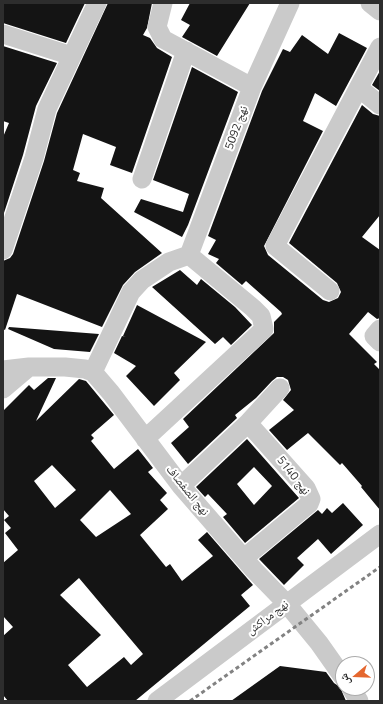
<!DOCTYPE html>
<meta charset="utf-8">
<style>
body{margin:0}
#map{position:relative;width:383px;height:704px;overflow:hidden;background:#fff;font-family:"Titillium Web","Noto Naskh Arabic",sans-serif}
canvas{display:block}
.frame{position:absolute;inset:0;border:4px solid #2d2d2d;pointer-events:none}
.north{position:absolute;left:335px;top:656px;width:40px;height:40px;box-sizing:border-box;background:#fff;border:1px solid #ababab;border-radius:50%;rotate:251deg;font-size:11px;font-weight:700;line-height:16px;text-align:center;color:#2d2d2d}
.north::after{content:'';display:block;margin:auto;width:14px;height:18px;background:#e5672f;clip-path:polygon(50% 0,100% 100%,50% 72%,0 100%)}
</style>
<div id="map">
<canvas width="383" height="704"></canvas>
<div class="frame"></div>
<div class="north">ش</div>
</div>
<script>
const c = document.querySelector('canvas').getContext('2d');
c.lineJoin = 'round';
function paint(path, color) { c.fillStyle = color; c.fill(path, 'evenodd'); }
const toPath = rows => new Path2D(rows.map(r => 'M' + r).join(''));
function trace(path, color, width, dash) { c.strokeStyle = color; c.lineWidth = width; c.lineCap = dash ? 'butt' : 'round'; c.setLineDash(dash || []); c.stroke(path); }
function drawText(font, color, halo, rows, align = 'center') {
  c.font = font + ' "Titillium Web","Noto Naskh Arabic",sans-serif'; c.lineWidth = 4; c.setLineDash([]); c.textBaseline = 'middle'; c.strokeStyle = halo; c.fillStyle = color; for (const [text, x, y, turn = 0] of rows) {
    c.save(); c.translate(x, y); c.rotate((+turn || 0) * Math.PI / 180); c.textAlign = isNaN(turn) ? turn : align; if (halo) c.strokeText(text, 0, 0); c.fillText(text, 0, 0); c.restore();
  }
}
paint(toPath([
 [3,3,85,3,66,43,3,23],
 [108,3,152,3,147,28,143,35,150,38,157,48,172,57,132,173,110,165,116,147,83,134,73,170,80,173,77,181,104,188,101,198,162,253,135,272,123,285,102,327,17,294,5,330,3,329,3,261,10,258,13,254,44,161,57,113],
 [190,3,250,3,217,56,182,37,190,25,181,20],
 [339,33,367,48,336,106,315,93,303,121,323,131,264,246,268,255,323,300,329,302,338,298,341,292,337,283,289,243,362,105,373,114,380,116,380,215,362,237,380,250,380,318,377,319,368,312,349,334,377,362,374,364,380,370,380,510,361,487,362,486,342,463,340,465,308,433,287,450,269,430,294,410,283,400,291,390,288,380,283,377,277,377,272,381,256,398,235,415,237,418,188,464,171,443,189,427,183,419,274,333,274,322,282,314,281,312,246,281,242,285,216,263,219,259,208,254,216,240,208,236,262,91,283,49,290,52,302,35,328,54],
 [3,46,57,63,36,106,23,155,3,216,3,137,9,123,3,121],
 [192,67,238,92,188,225,182,237,134,212,141,199,183,212,189,194,153,180],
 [380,71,380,91,372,85],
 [180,270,197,285,201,279,235,307,252,325,231,345,223,337,215,344,152,287],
 [137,305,206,342,174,373,180,380,154,406,126,376,136,366,114,353,122,336,126,337,123,336],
 [9,327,99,334,90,352,54,349,8,329],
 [48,378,56,378,36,421,79,379,86,381,114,415,91,435,94,438,91,441,114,469,138,449,153,468,148,472,167,493,160,500,168,509,140,535,166,567,170,564,182,581,213,556,198,540,207,532,253,585,241,595,250,606,135,701,8,701,3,695,3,636,13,627,3,616,3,563,18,550,5,533,11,528,4,520,9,516,3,509,3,411,29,385,34,390],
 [52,465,76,490,55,508,34,481],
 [110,490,131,514,96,537,80,520],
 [79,578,143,654,131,665,124,657,87,687,68,665,101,635,60,595],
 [247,439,299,498,245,543,223,517,227,514,208,494,205,497,196,487],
 [254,467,272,486,254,505,237,484],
 [343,503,363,525,331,554,318,539,297,558,304,565,284,585,259,559,318,510,322,514,327,508,332,513],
 [280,666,326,672,334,683,340,687,346,701,231,701]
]), '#141414');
trace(toPath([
 [163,3,157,27,163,39,252,87],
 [370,3,380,11],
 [3,34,72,56],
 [359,88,380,105],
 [142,179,186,51],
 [3,250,34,158,47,109,97,3],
 [189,255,252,87,290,3],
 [330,291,275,246,380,47],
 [380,329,374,336,380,342],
 [3,370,29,367,65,367,85,369,93,372,111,393,181,486,254,570,287,604,319,643,343,677],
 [93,372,131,292,142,280,169,262,189,255],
 [3,389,29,367],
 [145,439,264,329,261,316,253,308,189,255],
 [181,486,248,423,280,388],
 [244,558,309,504,311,499,306,488,248,423],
 [351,688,359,701],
 [157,701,380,534]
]), '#cacaca', 19);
trace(toPath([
 [190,701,380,567]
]), '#828282', 3, [4, 3]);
drawText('12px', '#2d2d2d', '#fff', [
 ["نهج 5092",237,128,-70],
 ["نهج 5140",293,476,52],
 ["نهج الصفصاف",187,491,51],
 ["نهج مراكش",268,618,-37]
]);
</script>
